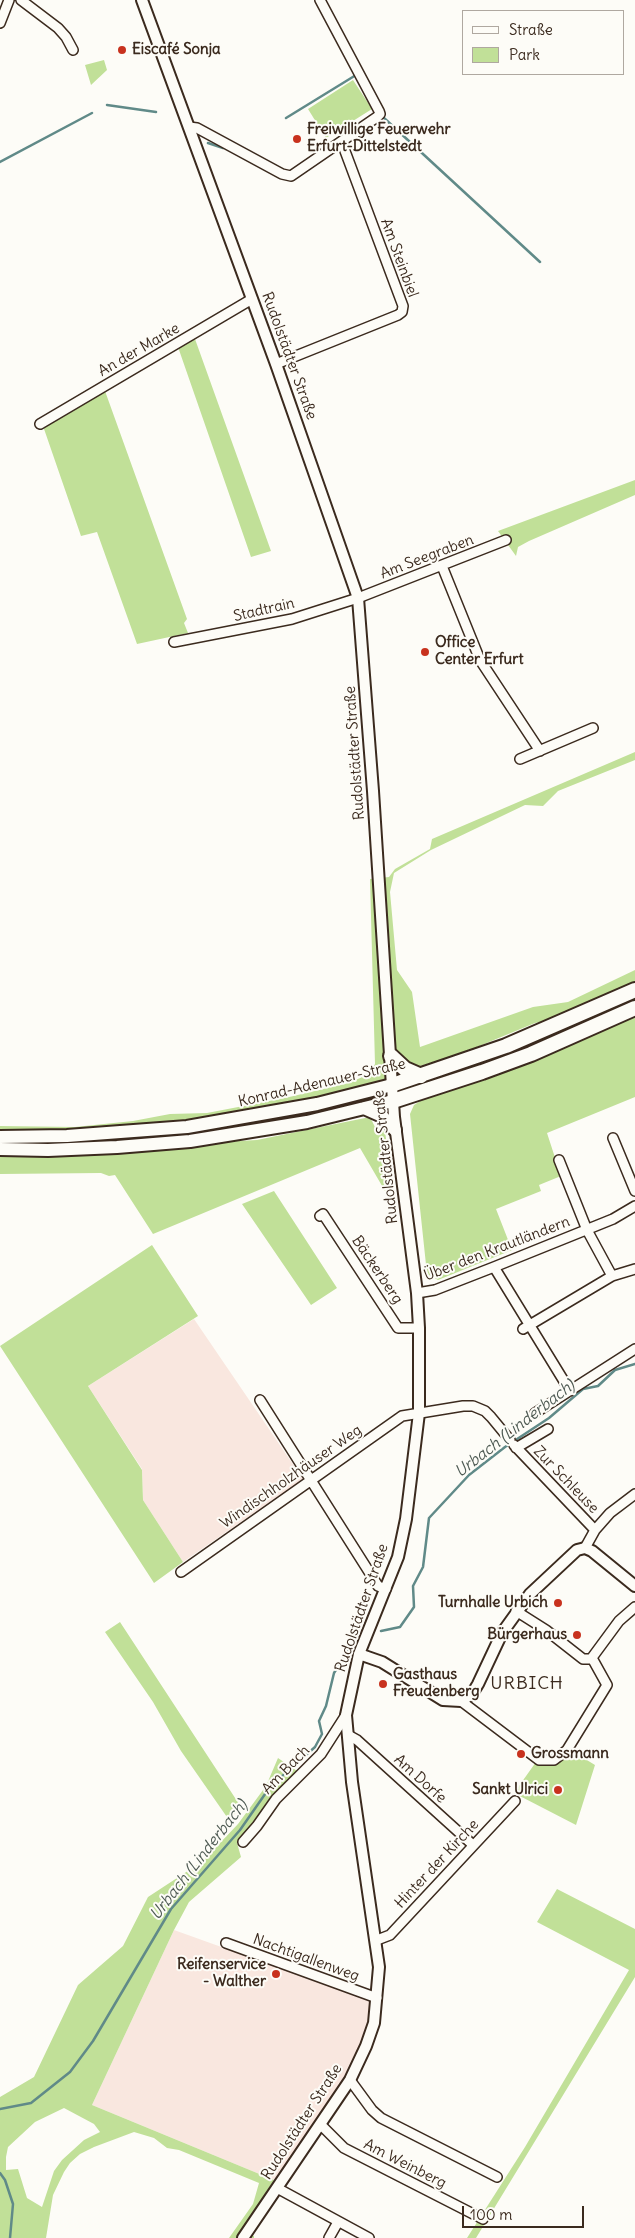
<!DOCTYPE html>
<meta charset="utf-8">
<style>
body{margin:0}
#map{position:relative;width:635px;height:2238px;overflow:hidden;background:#fdfcf7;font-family:Delius,sans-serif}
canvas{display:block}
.legend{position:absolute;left:462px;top:10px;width:162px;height:65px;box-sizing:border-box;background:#fdfcf7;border:1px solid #afa8a0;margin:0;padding:6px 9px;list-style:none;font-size:15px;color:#3b2a1e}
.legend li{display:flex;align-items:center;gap:10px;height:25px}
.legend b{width:25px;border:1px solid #afa8a0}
.scale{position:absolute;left:462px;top:2206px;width:122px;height:22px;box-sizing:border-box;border:2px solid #3b2a1e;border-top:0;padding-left:6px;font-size:15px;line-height:18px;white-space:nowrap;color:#3b2a1e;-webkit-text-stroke:4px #fdfcf7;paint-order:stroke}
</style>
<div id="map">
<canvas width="635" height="2238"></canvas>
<ul class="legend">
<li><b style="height:6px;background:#fdfcf7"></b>Straße</li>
<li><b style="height:14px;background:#c1e098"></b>Park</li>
</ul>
<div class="scale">100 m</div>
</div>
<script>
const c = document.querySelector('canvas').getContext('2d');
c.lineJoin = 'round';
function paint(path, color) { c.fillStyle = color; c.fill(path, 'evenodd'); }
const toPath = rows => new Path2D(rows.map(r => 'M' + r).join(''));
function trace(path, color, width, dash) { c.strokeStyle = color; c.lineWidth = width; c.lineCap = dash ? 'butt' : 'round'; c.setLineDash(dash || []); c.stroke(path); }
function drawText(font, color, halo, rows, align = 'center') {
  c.font = font + ' Delius,sans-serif'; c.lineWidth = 4; c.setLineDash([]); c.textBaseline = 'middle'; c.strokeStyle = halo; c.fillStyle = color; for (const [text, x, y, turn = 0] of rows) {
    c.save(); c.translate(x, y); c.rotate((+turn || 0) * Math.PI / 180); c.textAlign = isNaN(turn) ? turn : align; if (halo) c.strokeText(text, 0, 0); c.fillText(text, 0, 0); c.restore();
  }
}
paint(toPath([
 [194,1319,303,1479,183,1562,143,1500,142,1469,88,1386],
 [174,1930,372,2001,365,2034,344,2081,274,2180,92,2105]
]), '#f9e7df');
paint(toPath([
 [104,60,107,70,91,85,85,65],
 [353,80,372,109,326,138,308,109],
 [195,339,271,551,251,557,178,347],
 [105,391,187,619,184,623,188,633,137,644,97,532,81,536,43,426],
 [635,480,635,495,529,541,518,547,516,556,498,531],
 [635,752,635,760,558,791,543,806,525,805,431,850,394,873,390,892,397,970,412,992,420,1047,533,1007,568,1002,635,970,635,983,555,1019,535,1023,460,1054,420,1066,365,1087,300,1102,197,1120,108,1129,0,1131,0,1126,75,1127,133,1121,170,1114,207,1113,285,1098,349,1083,369,1074,375,1064,370,879,389,877,395,869,430,849,432,839],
 [635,995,635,1002,536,1047,419,1088,419,1085,526,1047],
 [635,1014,635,1097,547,1133,561,1176,539,1185,541,1191,496,1209,512,1250,438,1280,427,1274,410,1114,414,1105,422,1100,422,1097],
 [369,1095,369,1098,345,1105,226,1131,129,1142,129,1138,157,1136],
 [370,1117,375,1127,385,1132,394,1191,385,1191,360,1148,153,1234,115,1175,109,1176,101,1173,0,1174,0,1154,257,1140],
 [274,1191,337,1288,311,1305,242,1204],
 [152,1245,198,1316,88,1386,142,1470,143,1500,183,1562,154,1583,0,1346],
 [120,1622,241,1807,229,1820,181,1751,153,1702,105,1632],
 [572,1751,595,1765,576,1825,514,1793,536,1762,553,1764,560,1762],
 [278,1758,300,1773,274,1794,237,1843,241,1857,189,1902,174,1930,92,2105,274,2180,242,2229,254,2236,254,2238,229,2238,253,2204,259,2183,179,2150,167,2148,154,2138,134,2132,94,2147,80,2154,70,2163,64,2172,53,2195,46,2238,0,2238,0,2097,34,2077,78,1985,123,1946,148,1897,203,1861,238,1824,266,1786],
 [64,2108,94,2124,100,2132,84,2140,62,2160,54,2171,42,2207,27,2198,18,2169,6,2170,6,2157,8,2147,35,2122],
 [557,1889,635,1929,635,1977,476,2238,467,2238,525,2147,629,1970,537,1922]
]), '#c1e098');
trace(toPath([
 [107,105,156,112],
 [286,118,356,75],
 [384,118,540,262],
 [208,143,223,148],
 [0,162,92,113],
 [381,1631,400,1627,414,1607,413,1586,423,1567,429,1518,469,1475,505,1447,549,1418,583,1389,598,1386,615,1370,635,1364],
 [0,2109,31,2103,70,2072,93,2041,171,1909,240,1830,270,1787,315,1747,322,1734,319,1721,326,1706,334,1673,349,1649],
 [0,2173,5,2180,13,2204,10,2238]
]), '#608a88', 2.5);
const minor = toPath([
 [21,0,58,28,66,37,73,50],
 [0,23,9,0],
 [189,127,197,128,282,174,291,176,377,117,380,114,379,111,320,0],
 [276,364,398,315,402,312,403,306,342,143],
 [40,424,252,299],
 [442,566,480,660,540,751],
 [174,642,292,619,358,598,506,540],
 [520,759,593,728],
 [613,1138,635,1191],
 [559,1160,587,1230,612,1276],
 [320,1216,323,1214,398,1328,419,1328],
 [494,1267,570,1391],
 [417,1293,435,1290,494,1267,613,1219,635,1206],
 [523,1329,612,1276,635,1269],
 [260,1400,378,1586,386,1589],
 [535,1413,635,1349],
 [514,1445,595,1530],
 [516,1448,548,1429],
 [585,1548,595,1530,610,1513,635,1494],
 [181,1572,402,1416,463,1406,473,1406,485,1411,491,1417,510,1440],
 [516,1611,546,1630,583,1659,591,1659,619,1621,635,1607],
 [461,1701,539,1760,554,1760,567,1750,607,1685,592,1658],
 [348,1735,357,1740,473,1845],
 [243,1842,257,1826,276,1799,321,1754,346,1715],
 [377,1940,390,1935,515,1801],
 [226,1943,377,1998],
 [350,2080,372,2110,381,2118,497,2177],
 [321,2125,344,2148,483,2219],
 [277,2188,369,2238],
 [329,2238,338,2222]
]);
const tertiary = toPath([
 [142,0,276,364,358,598,373,791,394,1117,417,1293,419,1328,419,1413,406,1519,398,1557,359,1654,346,1715,352,1782,379,1967,374,2023,366,2046,350,2080,243,2238],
 [359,1654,382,1662,443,1700,461,1701,472,1694,478,1684,502,1633,530,1594,577,1550,585,1548,592,1551,635,1586]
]);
const secondary = toPath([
 [364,1108,382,1116,395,1130],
 [0,1137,67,1136,187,1127,317,1104,392,1085],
 [0,1149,48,1150,117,1147,190,1141,307,1122,393,1101]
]);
const trunk = toPath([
 [391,1056,405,1069,421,1076],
 [392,1085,506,1046,635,990],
 [393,1101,482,1072,531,1054,635,1008]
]);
trace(minor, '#3b2a1e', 12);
trace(tertiary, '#3b2a1e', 14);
trace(secondary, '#3b2a1e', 16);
trace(trunk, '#3b2a1e', 18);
trace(minor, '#fdfcf7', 9);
trace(tertiary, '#fdfcf7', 10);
trace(secondary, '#fdfcf7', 12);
trace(trunk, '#fdfcf7', 14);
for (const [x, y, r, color] of [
 [122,50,5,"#c8321e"],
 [297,139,5,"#c8321e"],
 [425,652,5,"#c8321e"],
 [558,1603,5,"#c8321e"],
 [577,1635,5,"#c8321e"],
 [383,1684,5,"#c8321e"],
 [521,1754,5,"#c8321e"],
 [558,1790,5,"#c8321e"],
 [276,1974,5,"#c8321e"]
]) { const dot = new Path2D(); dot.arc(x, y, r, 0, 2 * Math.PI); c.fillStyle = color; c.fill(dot); trace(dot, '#fdfcf7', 2); }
drawText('bold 15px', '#3b2a1e', '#fdfcf7', [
 ["Eiscafé Sonja",132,50],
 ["Freiwillige Feuerwehr",307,130],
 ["Erfurt-Dittelstedt",307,147],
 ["Office",435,643],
 ["Center Erfurt",435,660],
 ["Turnhalle Urbich",548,1603,"right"],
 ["Bürgerhaus",567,1635,"right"],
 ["Gasthaus",393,1675],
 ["Freudenberg",393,1692],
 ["Grossmann",531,1754],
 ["Sankt Ulrici",548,1790,"right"],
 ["Reifenservice",266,1965,"right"],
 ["- Walther",266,1982,"right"]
], 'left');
drawText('15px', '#3b2a1e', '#fdfcf7', [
 ["Am Steinbiel",399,258,70],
 ["An der Marke",139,350,-30],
 ["Rudolstädter Straße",289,356,70],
 ["Am Seegraben",427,557,-21],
 ["Stadtrain",264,610,-13],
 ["Rudolstädter Straße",355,753,-94],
 ["Konrad-Adenauer-Straße",322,1083,-13],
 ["Rudolstädter Straße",386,1157,-96],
 ["Über den Krautländern",497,1249,-21],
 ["Bäckerberg",377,1270,56],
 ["Windischholzhäuser Weg",291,1477,-35],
 ["Zur Schleuse",566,1480,46],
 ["Rudolstädter Straße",362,1608,-71],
 ["Am Bach",286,1770,-46],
 ["Am Dorfe",420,1779,42],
 ["Hinter der Kirche",437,1864,-47],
 ["Nachtigallenweg",306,1958,20],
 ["Rudolstädter Straße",302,2122,-57],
 ["Am Weinberg",405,2164,27]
]);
drawText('italic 16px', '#4e5a53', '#fdfcf7', [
 ["Urbach (Linderbach)",515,1429,-38],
 ["Urbach (Linderbach)",199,1860,-52]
]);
c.letterSpacing = '1px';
drawText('18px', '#3b2a1e', '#fdfcf7', [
 ["URBICH",527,1684]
]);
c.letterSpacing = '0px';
</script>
